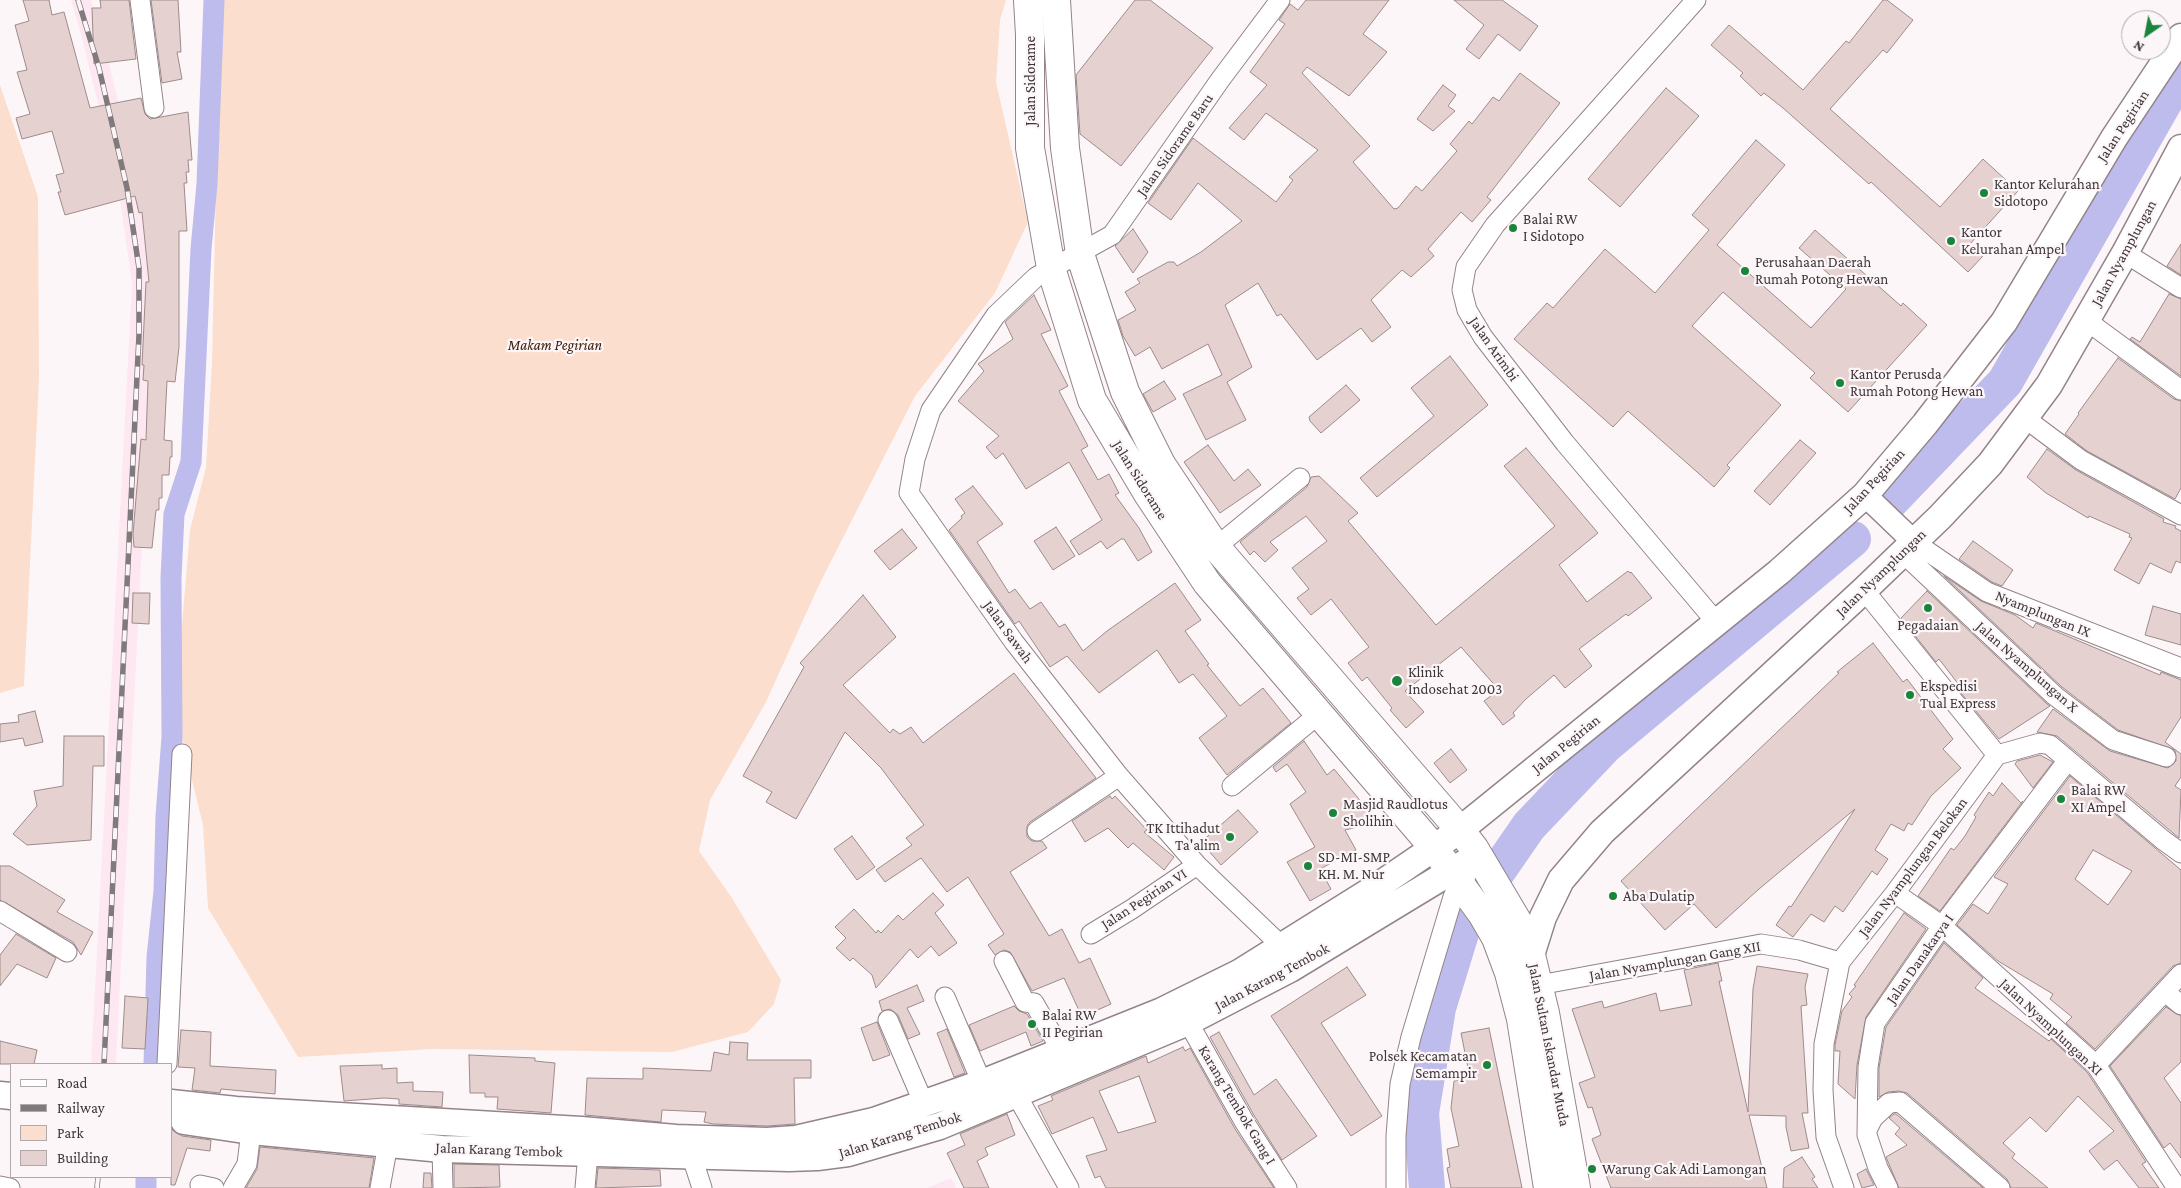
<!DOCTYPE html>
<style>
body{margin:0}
#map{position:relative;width:2181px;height:1188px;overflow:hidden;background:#fdf6f9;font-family:"Crimson Pro",serif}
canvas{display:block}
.legend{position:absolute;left:10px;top:1063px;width:162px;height:115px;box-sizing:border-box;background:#fdf6f9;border:1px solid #b0a9ac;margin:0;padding:6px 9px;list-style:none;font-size:15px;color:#3c3639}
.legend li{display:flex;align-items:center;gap:10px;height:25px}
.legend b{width:25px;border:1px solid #b0a9ac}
.north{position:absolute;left:2121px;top:10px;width:50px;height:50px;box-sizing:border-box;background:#fdf6f9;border:1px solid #b0a9ac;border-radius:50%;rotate:213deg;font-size:14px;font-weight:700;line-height:20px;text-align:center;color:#3c3639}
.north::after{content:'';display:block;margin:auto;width:18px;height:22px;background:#19843a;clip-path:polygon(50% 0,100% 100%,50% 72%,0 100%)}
</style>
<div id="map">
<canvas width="2181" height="1188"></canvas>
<ul class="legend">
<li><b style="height:6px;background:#fff"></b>Road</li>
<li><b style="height:6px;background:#807a7d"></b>Railway</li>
<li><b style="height:14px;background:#fbdecd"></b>Park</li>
<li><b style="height:14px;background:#e5d1d0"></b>Building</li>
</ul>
<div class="north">N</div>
</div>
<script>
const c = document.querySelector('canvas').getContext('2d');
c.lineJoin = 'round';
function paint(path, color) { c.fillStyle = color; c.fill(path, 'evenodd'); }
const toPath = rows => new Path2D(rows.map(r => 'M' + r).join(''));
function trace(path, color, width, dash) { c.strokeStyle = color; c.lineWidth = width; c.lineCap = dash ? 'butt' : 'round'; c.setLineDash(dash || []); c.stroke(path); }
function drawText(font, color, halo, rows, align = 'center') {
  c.font = font + ' "Crimson Pro",serif'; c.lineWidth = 4.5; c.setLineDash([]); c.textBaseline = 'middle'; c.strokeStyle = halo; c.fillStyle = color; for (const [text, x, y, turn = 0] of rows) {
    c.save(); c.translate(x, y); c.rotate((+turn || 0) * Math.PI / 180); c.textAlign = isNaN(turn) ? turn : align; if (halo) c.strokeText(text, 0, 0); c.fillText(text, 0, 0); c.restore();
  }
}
paint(toPath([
 [71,0,91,0,103,38,137,180,152,283,148,425,116,1064,91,1064,132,283,118,186,83,42],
 [951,1178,956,1188,927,1188]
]), '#fde8f1');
paint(toPath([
 [220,0,1006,0,1000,20,996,82,1028,222,995,293,915,396,819,585,766,702,710,800,699,851,732,898,781,980,774,1004,748,1032,672,1052,433,1049,298,1057,208,908,203,825,182,739,177,685,190,530,206,467,212,363],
 [0,85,38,197,39,378,24,686,0,693]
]), '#fbdecd');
trace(toPath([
 [154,1064,157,957,164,891,166,816,172,737,171,578,174,514,191,462,201,249,207,184,214,0],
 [146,1188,146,1177]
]), '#bdbcec', 21);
trace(toPath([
 [1887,505,2005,382,2169,94,2181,81],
 [1427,1188,1421,1113,1438,1008,1466,917,1529,826,1605,746,1853,539]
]), '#bdbcec', 36);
const building = toPath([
 [23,0,49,0,52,15,64,12,90,108,141,98,145,114,150,119,188,112,192,160,188,160,189,172,186,172,187,183,184,183,187,231,179,231,179,347,175,382,167,381,164,440,172,441,172,457,170,457,169,475,162,475,162,498,159,498,159,510,156,510,152,548,134,547,133,534,141,439,146,440,148,381,143,380,144,365,142,365,146,282,149,282,142,212,139,213,135,196,65,215,58,192,61,192,56,175,64,173,52,131,22,139,16,118,30,114,17,72,27,70,15,25,29,21,23,0],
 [100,0,129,0,136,59,94,64,92,8,101,8,100,0],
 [151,0,178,0,181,52,177,52,182,79,162,83,151,0],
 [1135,0,1150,0,1213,48,1121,166,1080,134,1076,75,1135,0],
 [1306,0,1389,0,1363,34,1387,52,1349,96,1307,67,1302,73,1370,146,1353,162,1394,209,1398,208,1416,186,1422,191,1457,151,1450,144,1469,121,1472,124,1493,97,1499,101,1520,73,1560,103,1487,197,1491,200,1472,222,1461,212,1428,249,1434,256,1411,277,1402,270,1371,300,1391,327,1372,342,1361,328,1317,360,1281,314,1277,316,1258,283,1225,305,1252,367,1227,382,1246,420,1206,440,1183,394,1222,375,1208,344,1162,369,1150,347,1135,356,1123,336,1118,320,1136,310,1125,292,1140,283,1137,279,1168,262,1174,262,1177,266,1201,252,1242,221,1198,183,1171,220,1148,203,1193,138,1276,202,1293,180,1289,177,1318,150,1266,113,1244,140,1229,128,1267,85,1250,72,1285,24,1279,20,1290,4,1298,10,1306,0],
 [1454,0,1502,0,1538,26,1520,51,1498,34,1479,59,1466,49,1484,25,1454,0],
 [1883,0,1887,0,1913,20,1887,53,1883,50,1830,109,1940,207,1983,159,2018,191,1970,244,1983,256,1968,272,1871,182,1869,184,1783,108,1764,93,1761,96,1740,76,1743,73,1711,45,1729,25,1803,90,1846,41,1849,43,1883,0],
 [1443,85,1456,95,1448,106,1455,111,1433,131,1417,119,1443,85],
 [1666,88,1699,116,1620,207,1588,179,1666,88],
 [1756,140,1785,165,1717,245,1811,328,1846,289,1799,248,1815,230,1901,306,1903,303,1927,325,1848,412,1810,378,1815,373,1723,292,1692,326,1781,405,1727,465,1730,468,1714,487,1628,411,1613,427,1514,339,1547,303,1553,308,1605,249,1655,293,1709,230,1692,215,1756,140],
 [1133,229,1148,252,1133,273,1115,246,1133,229],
 [2181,244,2181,275,2167,266,2181,244],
 [2169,294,2181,299,2181,376,2130,339,2132,337,2140,342,2169,294],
 [1034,295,1051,330,1041,334,1068,386,1059,391,1088,446,1081,450,1098,480,1109,474,1119,493,1115,495,1139,528,1152,552,1138,561,1124,539,1121,539,1107,549,1101,541,1079,555,1070,541,1102,520,1069,462,1026,489,1003,453,996,459,986,447,999,436,958,401,984,371,978,364,1013,339,1005,322,1034,295],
 [1450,356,1488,405,1377,497,1360,478,1434,416,1411,388,1450,356],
 [2118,358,2174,399,2181,401,2181,488,2175,499,2087,451,2065,434,2079,414,2078,413,2118,358],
 [1164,381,1176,399,1153,412,1143,394,1164,381],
 [1346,385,1360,400,1321,433,1310,421,1309,417,1346,385],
 [1800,440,1816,453,1770,505,1754,491,1800,440],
 [1208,445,1234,481,1248,469,1261,485,1220,513,1184,462,1208,445],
 [1526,448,1598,533,1559,565,1587,602,1628,571,1630,573,1631,572,1652,598,1628,616,1626,614,1579,649,1592,666,1565,688,1554,675,1526,699,1513,713,1515,716,1503,725,1484,701,1499,690,1461,647,1405,691,1424,712,1406,728,1390,710,1392,708,1367,677,1362,681,1348,663,1369,647,1331,599,1311,615,1297,598,1309,589,1292,568,1327,541,1306,516,1270,542,1278,550,1265,562,1254,551,1250,555,1240,542,1307,487,1311,477,1319,476,1358,513,1348,521,1436,625,1555,526,1504,466,1526,448],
 [2047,449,2076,470,2164,519,2163,522,2176,526,2175,528,2181,531,2181,563,2176,561,2171,573,2150,563,2139,584,2114,570,2132,538,2129,537,2130,534,2089,516,2088,518,2046,493,2027,477,2047,449],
 [973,486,1003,524,977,542,1009,593,1015,589,1030,609,1041,602,1059,627,1065,624,1083,651,1107,631,1175,583,1201,620,1185,631,1209,664,1207,665,1240,706,1263,688,1291,723,1227,775,1199,738,1227,716,1193,674,1179,683,1157,650,1099,693,1067,656,1050,667,1019,621,1015,624,949,530,962,518,961,516,965,513,955,499,973,486],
 [1056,527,1075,556,1053,570,1034,541,1056,527],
 [902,529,917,548,890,570,874,551,902,529],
 [1973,541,2013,570,2002,586,1992,582,1959,559,1973,541],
 [1944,576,1981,601,2015,615,2033,628,2036,623,2160,675,2161,672,2181,680,2181,717,2165,742,2181,754,2181,777,2175,786,2181,790,2179,838,2057,736,2037,732,2053,709,2110,751,2168,768,2176,761,2175,750,2118,730,2062,687,1944,576],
 [1927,591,2047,704,2050,706,1999,739,1956,687,1959,685,1939,659,1936,662,1901,618,1927,591],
 [133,593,150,593,149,624,132,623,133,593],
 [863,595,896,637,843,685,890,733,893,729,900,734,911,727,923,743,1014,673,1096,778,1030,822,1027,826,1027,837,1032,841,1042,841,1047,848,1010,872,1049,936,1062,929,1079,963,1090,958,1111,1004,1082,1017,1064,978,1032,991,1010,952,1004,950,995,955,988,945,1004,934,968,877,947,892,921,858,885,882,876,870,912,845,906,838,924,825,881,768,845,732,796,819,766,802,772,792,743,776,804,667,800,663,863,595],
 [2153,606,2181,614,2181,645,2145,635,2153,606],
 [1873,643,1903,682,1907,679,1953,739,1943,749,1961,768,1931,796,1912,825,1908,823,1904,831,1891,824,1875,850,1888,859,1877,875,1872,871,1843,912,1835,906,1824,922,1811,914,1793,937,1776,925,1789,906,1791,907,1855,809,1759,889,1716,928,1694,904,1665,930,1621,881,1839,673,1837,672,1873,643],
 [35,711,43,742,25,746,23,738,0,742,0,724,19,722,18,715,35,711],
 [64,736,104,736,104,766,93,766,91,840,27,845,13,834,37,806,34,791,63,786,64,736],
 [1304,741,1327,775,1334,769,1378,822,1345,830,1356,850,1320,869,1331,889,1310,901,1287,862,1315,847,1290,804,1306,792,1287,764,1276,772,1273,767,1304,741],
 [1451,749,1467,770,1450,783,1434,763,1451,749],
 [2040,755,2053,762,2033,788,2015,764,2017,761,2040,755],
 [2070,776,2181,870,2181,963,2173,966,2095,1049,2066,1023,2072,1017,2050,999,2053,994,1998,961,1957,925,1973,904,1988,914,2008,884,1994,877,2070,776],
 [2093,850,2132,871,2108,905,2075,879,2093,850],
 [2002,783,2021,803,2023,801,1940,911,1918,896,1951,848,1954,850,1965,836,1976,817,1974,815,1989,792,1993,796,2002,783],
 [1110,796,1112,799,1115,796,1147,830,1144,832,1174,857,1164,870,1133,843,1128,848,1108,828,1085,842,1072,821,1110,796],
 [1238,810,1258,832,1221,865,1201,842,1238,810],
 [852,836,875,867,857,880,834,849,852,836],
 [0,866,10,866,65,900,57,912,93,932,81,955,73,942,0,900,0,866],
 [933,893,944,905,935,913,957,943,939,956,931,946,918,958,910,949,876,988,872,975,853,958,850,961,836,948,846,938,835,927,854,909,876,933,878,930,881,933,898,915,903,920,933,893],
 [1904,913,1926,929,1866,1017,1857,1065,1855,1099,1838,1084,1840,1051,1835,1051,1835,1045,1842,1011,1852,997,1849,994,1856,986,1854,985,1904,913],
 [16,934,56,958,47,978,17,964,0,986,0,955,16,934],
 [1944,943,1983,978,1975,988,2049,1041,2051,1039,2087,1072,2146,1162,2142,1164,2159,1188,2139,1188,2117,1160,2104,1170,2089,1151,2114,1131,2078,1096,2046,1132,2030,1117,2003,1143,2015,1154,2012,1158,2048,1188,2011,1188,2007,1179,1907,1093,1899,1091,1888,1092,1879,1097,1879,1068,1886,1027,1944,943],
 [1718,963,1722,981,1719,981,1748,1112,1753,989,1757,966,1808,974,1805,987,1807,1005,1801,1006,1808,1113,1802,1113,1809,1148,1791,1151,1786,1127,1786,1116,1749,1115,1767,1188,1611,1188,1592,1139,1601,1135,1592,1107,1588,1108,1579,1083,1595,1077,1572,1009,1602,1001,1604,1008,1656,993,1660,1011,1692,1005,1684,970,1718,963],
 [1347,967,1366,995,1321,1023,1382,1116,1351,1136,1271,1016,1347,967],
 [917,985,924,1001,907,1008,920,1034,908,1039,898,1015,890,1009,882,1011,879,1001,917,985],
 [125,996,148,998,145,1049,122,1048,125,996],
 [1014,1006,1019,1011,1027,1014,1043,1041,1031,1046,1026,1032,980,1051,969,1025,1014,1006],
 [2166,1007,2181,1016,2181,1062,2164,1078,2181,1103,2181,1158,2170,1143,2164,1148,2110,1066,2166,1007],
 [877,1022,890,1055,873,1061,861,1028,877,1022],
 [1489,1028,1522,1188,1451,1188,1447,1168,1450,1167,1447,1149,1459,1146,1451,1108,1454,1081,1470,1078,1461,1033,1489,1028],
 [947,1029,965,1073,954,1077,937,1033,947,1029],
 [181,1030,211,1032,210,1066,276,1070,275,1094,221,1089,220,1093,192,1090,195,1068,178,1067,181,1030],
 [1219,1032,1254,1095,1276,1079,1317,1136,1282,1160,1255,1117,1210,1037,1219,1032],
 [0,1041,37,1050,34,1064,0,1064,0,1041],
 [730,1042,748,1043,747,1060,811,1060,811,1078,794,1078,795,1124,767,1126,713,1124,704,1122,706,1112,662,1110,661,1122,585,1115,587,1078,643,1079,643,1068,711,1071,714,1052,729,1055,730,1042],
 [1183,1047,1185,1051,1190,1048,1235,1129,1274,1188,1106,1188,1100,1176,1095,1178,1086,1156,1107,1150,1093,1117,1052,1134,1038,1106,1053,1100,1051,1096,1146,1056,1148,1063,1183,1047],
 [1139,1076,1156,1122,1118,1133,1099,1091,1139,1076],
 [469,1055,535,1058,535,1061,555,1063,551,1113,497,1109,498,1097,485,1097,485,1093,470,1093,469,1055],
 [382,1065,382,1069,397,1068,397,1083,413,1082,413,1091,443,1092,442,1107,399,1104,399,1099,384,1098,344,1101,340,1066,382,1065],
 [1007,1114,1015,1135,985,1148,988,1155,977,1161,989,1188,964,1188,947,1153,965,1145,960,1134,1007,1114],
 [1894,1114,1896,1114,1983,1188,1899,1188,1886,1157,1907,1145,1895,1134,1900,1128,1889,1118,1894,1114],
 [171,1129,182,1136,211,1140,210,1151,187,1148,175,1185,171,1185,171,1129],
 [260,1147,374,1158,369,1188,246,1188,257,1169,260,1147],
 [1802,1157,1815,1177,1812,1179,1818,1188,1783,1188,1784,1168,1802,1157],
 [454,1164,499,1165,500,1187,454,1188,454,1164],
 [598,1168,660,1170,661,1186,596,1188,598,1168],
 [1866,1169,1874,1185,1862,1188,1857,1174,1866,1169],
 [424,1173,431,1173,432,1188,423,1188,424,1173]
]);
paint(building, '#e5d1d0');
trace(building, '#9d8b8a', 1);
const minor = toPath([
 [140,0,154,108],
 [1280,0,1220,80,1112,235,1036,277,996,315,931,410,915,459,909,493,1014,642,1119,776,1197,865,1290,954],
 [1696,0,1495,225,1466,267,1462,290,1467,310,1483,337,1565,443,1717,623],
 [2125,253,2181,288],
 [2087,321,2181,390],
 [2026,419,2081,460,2181,515],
 [1914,542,1987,592,2181,668],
 [1216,547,1300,478],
 [1903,553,2055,696,2113,740,2166,757],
 [1997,755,2040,743,2050,745,2163,840,2181,853],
 [1232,786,1320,713],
 [1037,831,1119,776],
 [1895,893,1942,926,2096,1065,2177,1188],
 [0,911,67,952],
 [1091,934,1132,909,1197,865],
 [1004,961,1025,1002,1034,1003,1067,1060],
 [1539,985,1761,944,1799,950,1840,962],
 [2165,992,2181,1005],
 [945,997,982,1083],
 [888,1020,924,1104],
 [1188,1022,1245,1123,1287,1188],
 [167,1064,182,754],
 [2096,1065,2181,974],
 [1016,1094,1069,1188],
 [1868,1128,1873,1118,1889,1103,1900,1102,2000,1188],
 [442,1149,443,1188],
 [692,1157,702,1188],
 [200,1185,214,1188],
 [0,1186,10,1188],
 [233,1188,247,1164,251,1131],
 [380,1188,388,1144],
 [585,1188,588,1153],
 [1396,1188,1396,1136,1400,1084,1411,1037,1453,897,1459,883,1466,876],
 [1844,1188,1826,1137,1823,1090,1824,1044,1840,962,1895,893,1997,755,1864,590],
 [1888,1188,1878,1168,1867,1135,1868,1067,1875,1023,1942,926,2068,760]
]);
const tertiary = toPath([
 [1865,495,1914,542]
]);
const secondary = toPath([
 [1531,955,1543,917,1561,880,1602,832,1864,590,1940,517,1990,464,2049,385,2125,253,2181,148],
 [0,1095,11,1096],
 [171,1103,236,1110,581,1130,676,1138,767,1141,796,1139,874,1121,982,1083,1162,1011,1239,973,1375,888,1460,830,1779,572,1865,495,1925,424,2004,322,2114,138,2181,37],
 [184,1121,251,1131,442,1149,789,1158,817,1157,848,1153,940,1126,1188,1022,1290,969,1478,855]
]);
const trunk = toPath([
 [1028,0,1030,35,1030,148,1051,268,1092,400,1148,494,1207,583,1434,848,1482,914,1496,938,1509,973,1521,1019,1548,1188],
 [1056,0,1065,148,1080,254,1125,392,1161,464,1216,547,1460,830,1474,848,1519,924,1531,955,1545,1013,1576,1188]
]);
trace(minor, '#93838a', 21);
trace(tertiary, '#93838a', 25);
trace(secondary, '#93838a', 29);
trace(trunk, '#93838a', 30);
trace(minor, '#fff', 19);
trace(tertiary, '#fff', 22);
trace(secondary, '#fff', 26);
trace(trunk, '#fff', 28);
const rail = toPath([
 [78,0,99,68,127,188,139,268,139,335,104,1064],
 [97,1188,98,1177]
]);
trace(rail, '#807a7d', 5.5);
trace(rail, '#fdf6f9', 4, [11]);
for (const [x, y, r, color] of [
 [1984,193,5,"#19843a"],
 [1513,228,5,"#19843a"],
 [1951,241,5,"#19843a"],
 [1745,271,5,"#19843a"],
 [1840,383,5,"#19843a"],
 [1928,608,5,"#19843a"],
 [1397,681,6,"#19843a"],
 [1910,695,5,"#19843a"],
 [2061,799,5,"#19843a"],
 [1333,813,5,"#19843a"],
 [1230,837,5,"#19843a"],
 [1308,866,5,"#19843a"],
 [1613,896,5,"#19843a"],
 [1032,1024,5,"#19843a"],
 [1487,1065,5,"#19843a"],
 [1592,1169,5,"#19843a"]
]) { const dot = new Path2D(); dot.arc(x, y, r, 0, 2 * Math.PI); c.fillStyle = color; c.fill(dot); trace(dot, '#fdf6f9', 2); }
drawText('15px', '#3c3639', '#fdf6f9', [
 ["Jalan Sidorame",1030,81,-90],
 ["Jalan Pegirian",2123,126,-57],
 ["Jalan Sidorame Baru",1175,145,-55],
 ["Jalan Nyamplungan",2124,253,-61],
 ["Jalan Arimbi",1494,349,55],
 ["Jalan Sidorame",1140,480,58],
 ["Jalan Pegirian",1874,481,-47],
 ["Jalan Nyamplungan",1881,573,-44],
 ["Nyamplungan IX",2043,614,22],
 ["Jalan Sawah",1008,632,54],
 ["Jalan Nyamplungan X",2027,667,41],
 ["Jalan Pegirian",1566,744,-39],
 ["Jalan Nyamplungan Belokan",1913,867,-53],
 ["Jalan Pegirian VI",1144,899,-33],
 ["Jalan Danakarya I",1920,959,-55],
 ["Jalan Nyamplungan Gang XII",1675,961,-10],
 ["Jalan Karang Tembok",1272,977,-28],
 ["Jalan Nyamplungan XI",2051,1027,43],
 ["Jalan Sultan Iskandar Muda",1549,1045,79],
 ["Karang Tembok Gang I",1237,1105,59],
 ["Jalan Karang Tembok",900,1135,-17],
 ["Jalan Karang Tembok",499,1150,2]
]);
drawText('15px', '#3c3639', '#fdf6f9', [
 ["Kantor Kelurahan",1994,184],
 ["Sidotopo",1994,201],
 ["Balai RW",1523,219],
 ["I Sidotopo",1523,236],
 ["Kantor",1961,232],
 ["Kelurahan Ampel",1961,249],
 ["Perusahaan Daerah",1755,262],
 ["Rumah Potong Hewan",1755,279],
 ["Kantor Perusda",1850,374],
 ["Rumah Potong Hewan",1850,391],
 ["Pegadaian",1928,625,"center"],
 ["Klinik",1408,672],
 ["Indosehat 2003",1408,689],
 ["Ekspedisi",1920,686],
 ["Tual Express",1920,703],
 ["Balai RW",2071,790],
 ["XI Ampel",2071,807],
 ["Masjid Raudlotus",1343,804],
 ["Sholihin",1343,821],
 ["TK Ittihadut",1220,828,"right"],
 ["Ta'alim",1220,845,"right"],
 ["SD-MI-SMP",1318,857],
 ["KH. M. Nur",1318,874],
 ["Aba Dulatip",1623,896],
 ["Balai RW",1042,1015],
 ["II Pegirian",1042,1032],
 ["Polsek Kecamatan",1477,1056,"right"],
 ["Semampir",1477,1073,"right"],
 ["Warung Cak Adi Lamongan",1602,1169]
], 'left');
drawText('italic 15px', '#3f200a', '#fdf6f9', [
 ["Makam Pegirian",555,345]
]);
</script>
